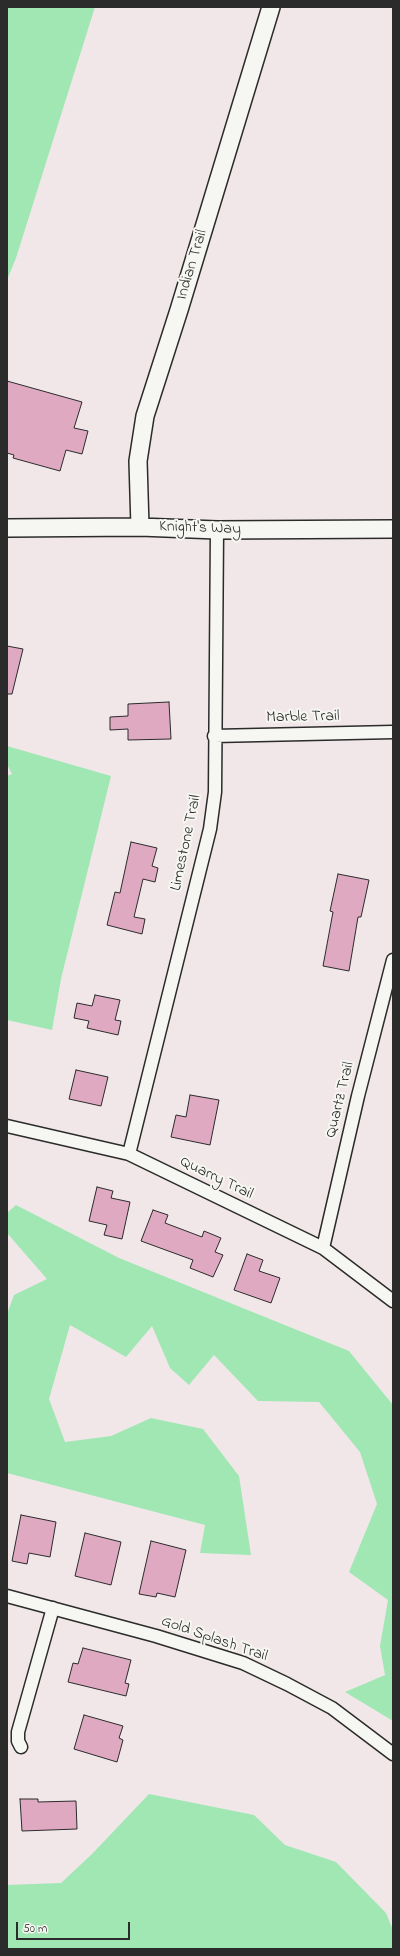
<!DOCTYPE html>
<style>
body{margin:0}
#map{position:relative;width:400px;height:1956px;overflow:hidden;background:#f1e7e8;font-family:"Indie Flower",sans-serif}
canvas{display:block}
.frame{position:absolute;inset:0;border:8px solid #2b2b2b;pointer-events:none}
.scale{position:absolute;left:16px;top:1922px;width:114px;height:18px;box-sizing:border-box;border:2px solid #2b2b2b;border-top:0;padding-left:5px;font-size:12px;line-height:14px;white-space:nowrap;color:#2b2b2b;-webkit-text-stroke:3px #f6f6f2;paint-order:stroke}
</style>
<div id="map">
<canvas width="400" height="1956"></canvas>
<div class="frame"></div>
<div class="scale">50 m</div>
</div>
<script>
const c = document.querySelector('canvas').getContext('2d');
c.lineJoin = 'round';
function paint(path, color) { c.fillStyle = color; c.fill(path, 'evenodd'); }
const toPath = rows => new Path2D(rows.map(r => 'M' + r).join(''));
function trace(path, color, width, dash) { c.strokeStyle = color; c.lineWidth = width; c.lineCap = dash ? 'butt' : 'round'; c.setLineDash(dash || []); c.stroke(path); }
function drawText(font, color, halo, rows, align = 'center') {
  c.font = font + ' "Indie Flower",sans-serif'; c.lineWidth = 4; c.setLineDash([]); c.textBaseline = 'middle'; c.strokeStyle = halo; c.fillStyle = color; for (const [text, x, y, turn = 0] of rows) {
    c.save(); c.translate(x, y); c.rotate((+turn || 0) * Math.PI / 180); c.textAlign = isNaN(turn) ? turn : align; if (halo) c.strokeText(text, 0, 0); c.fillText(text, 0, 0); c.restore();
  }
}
paint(toPath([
 [7,7,95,7,16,258,7,280],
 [7,746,111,776,61,979,52,1030,7,1020,7,776,12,774,7,764],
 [16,1205,119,1258,349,1351,393,1405,393,1721,345,1692,385,1675,380,1646,388,1600,349,1572,377,1504,360,1452,319,1402,258,1401,214,1355,189,1385,170,1368,152,1326,126,1357,70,1325,49,1399,65,1442,111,1436,151,1418,203,1429,239,1476,251,1555,200,1553,205,1525,7,1473,7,1314,14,1295,47,1279,7,1233,7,1213],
 [149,1794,254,1815,285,1845,336,1862,386,1913,393,1930,393,1949,7,1949,7,1885,61,1883,92,1854]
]), '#a0e7b4');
const building = toPath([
 [7,381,82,402,74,428,88,431,82,454,66,450,60,471,13,458,14,455,7,453,7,381],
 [7,646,23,649,12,694,7,694,7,646],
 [169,702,171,739,128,740,128,729,110,730,110,717,128,716,128,704,169,702],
 [131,842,157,848,152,866,158,868,155,882,143,879,134,917,145,919,142,934,107,925,115,892,120,893,131,842],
 [338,874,369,880,361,917,358,917,349,971,323,966,333,912,330,911,338,874],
 [95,995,120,1000,115,1020,121,1021,118,1035,87,1028,89,1021,74,1018,77,1003,92,1006,95,995],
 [76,1070,108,1077,101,1106,69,1099,76,1070],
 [190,1095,219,1100,210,1145,171,1137,176,1115,186,1117,190,1095],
 [97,1187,113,1191,111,1198,130,1202,122,1239,104,1235,107,1225,89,1221,97,1187],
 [153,1210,168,1215,165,1223,202,1237,204,1231,221,1238,215,1252,223,1255,213,1277,190,1268,193,1260,141,1241,153,1210],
 [247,1254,263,1260,259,1271,280,1278,271,1303,234,1290,247,1254],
 [21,1515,56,1522,50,1557,29,1553,27,1564,12,1561,21,1515],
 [85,1533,121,1542,111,1585,75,1576,85,1533],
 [151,1541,186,1550,175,1597,157,1593,156,1597,139,1594,151,1541],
 [83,1648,131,1660,125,1683,129,1684,126,1696,68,1682,73,1663,78,1664,83,1648],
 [84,1715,123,1726,119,1738,123,1740,117,1762,74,1749,84,1715],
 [20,1799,38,1799,38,1802,76,1801,77,1829,22,1831,20,1799]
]);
paint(building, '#dea9c1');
trace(building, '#2b2b2b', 1);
const street = toPath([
 [214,736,393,732],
 [7,1126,129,1154,323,1248,393,1301],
 [129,1154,210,829,215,792,217,530],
 [323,1248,358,1096,393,960],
 [7,1596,156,1636,243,1663,287,1684,332,1708,393,1754],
 [21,1747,18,1741,18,1732,53,1608]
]);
const secondary = toPath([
 [140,527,138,461,145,416,179,310,271,7],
 [7,528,140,527,217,530,393,529]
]);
trace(street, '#2b2b2b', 15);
trace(secondary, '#2b2b2b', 20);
trace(street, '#f6f6f2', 12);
trace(secondary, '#f6f6f2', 17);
drawText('16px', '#2b2b2b', '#f6f6f2', [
 ["Indian Trail",193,265,-73],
 ["Knight's Way",200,529,2],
 ["Marble Trail",303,718,-1],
 ["Limestone Trail",187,843,-78],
 ["Quartz Trail",341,1100,-76],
 ["Quarry Trail",216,1179,26],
 ["Gold Splash Trail",214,1640,19]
]);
</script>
